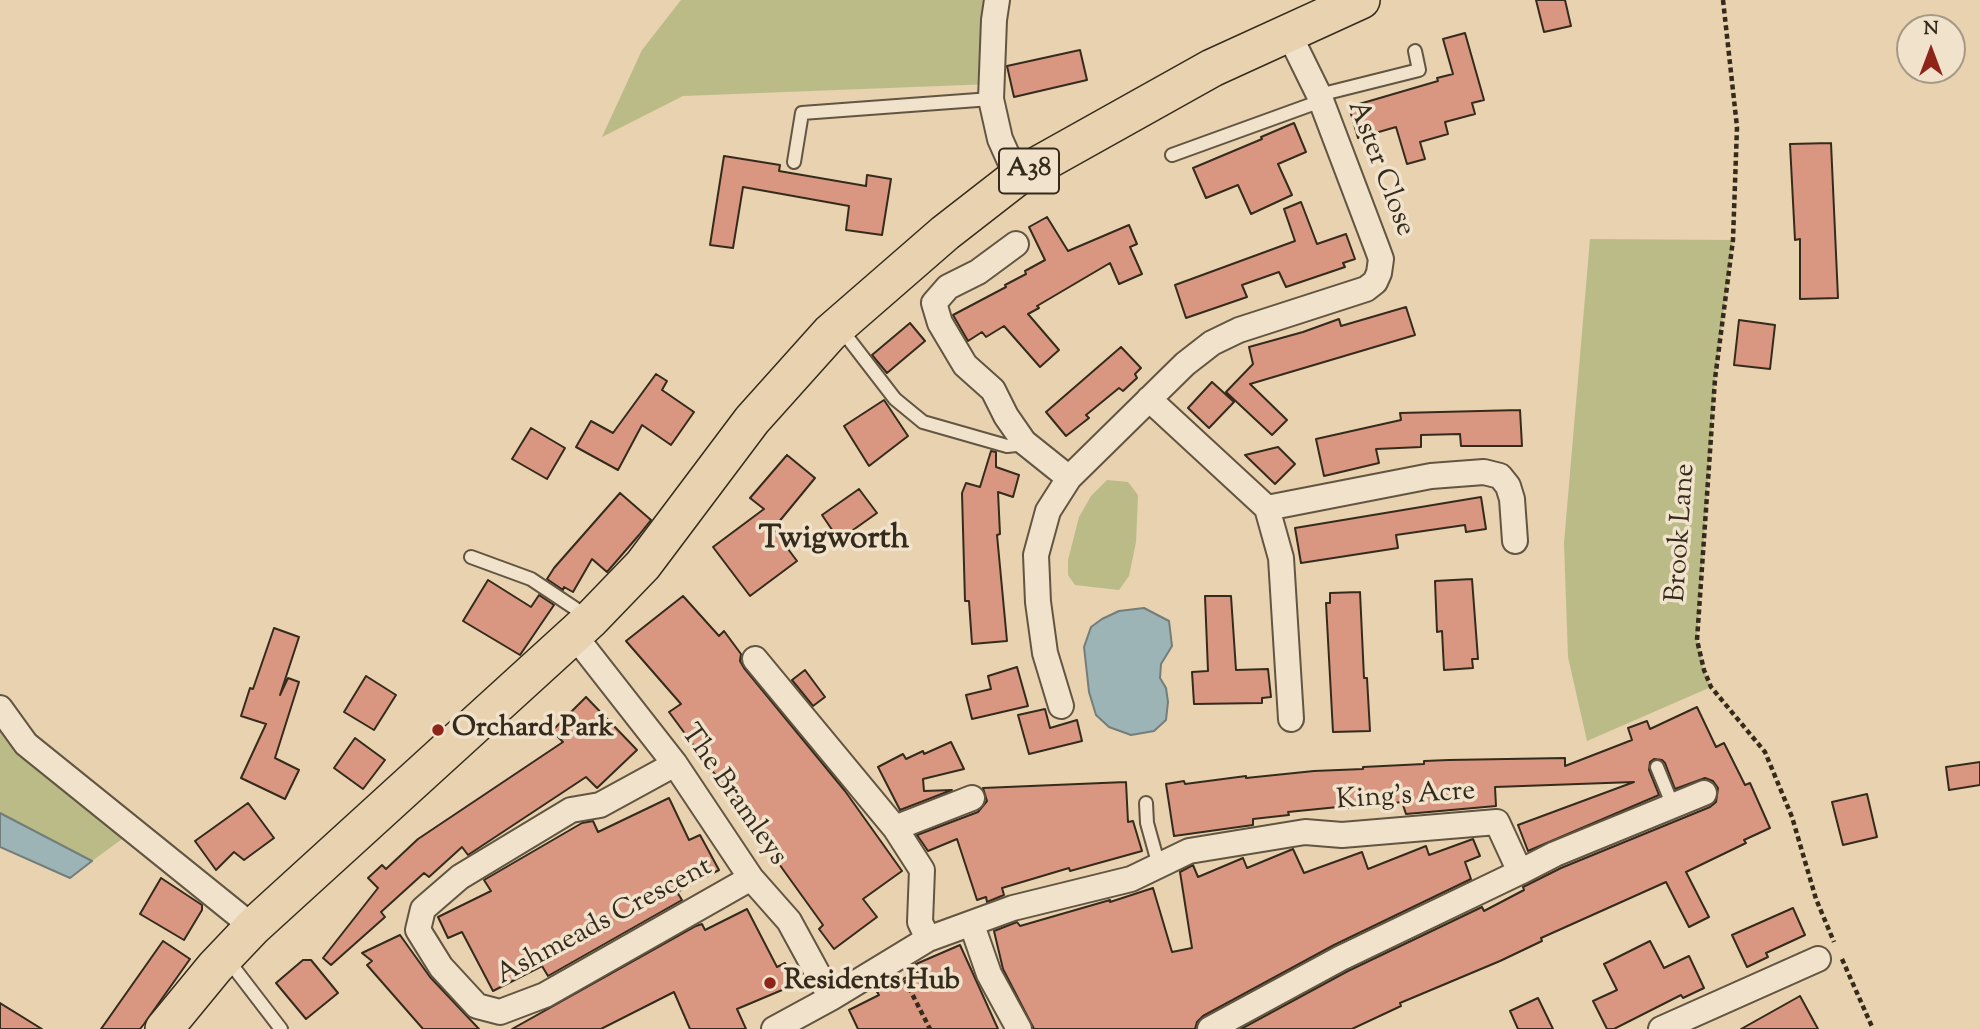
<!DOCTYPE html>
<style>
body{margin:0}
#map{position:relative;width:1980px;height:1029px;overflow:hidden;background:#e8d2af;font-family:"Sorts Mill Goudy",serif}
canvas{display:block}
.north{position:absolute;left:1896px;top:14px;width:70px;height:70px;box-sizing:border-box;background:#f0e2cb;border:2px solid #a59985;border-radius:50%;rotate:0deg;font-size:19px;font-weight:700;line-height:28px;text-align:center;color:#352b1d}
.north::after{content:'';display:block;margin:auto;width:24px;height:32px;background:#8f2418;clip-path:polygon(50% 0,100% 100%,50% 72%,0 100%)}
</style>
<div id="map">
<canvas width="1980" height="1029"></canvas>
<div class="north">N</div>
</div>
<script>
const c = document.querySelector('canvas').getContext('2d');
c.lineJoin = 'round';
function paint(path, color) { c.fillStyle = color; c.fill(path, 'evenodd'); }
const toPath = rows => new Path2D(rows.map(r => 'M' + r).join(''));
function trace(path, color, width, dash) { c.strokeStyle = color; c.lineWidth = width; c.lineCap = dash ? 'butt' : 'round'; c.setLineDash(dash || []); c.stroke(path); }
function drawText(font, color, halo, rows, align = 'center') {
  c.font = font + ' "Sorts Mill Goudy",serif'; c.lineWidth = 7; c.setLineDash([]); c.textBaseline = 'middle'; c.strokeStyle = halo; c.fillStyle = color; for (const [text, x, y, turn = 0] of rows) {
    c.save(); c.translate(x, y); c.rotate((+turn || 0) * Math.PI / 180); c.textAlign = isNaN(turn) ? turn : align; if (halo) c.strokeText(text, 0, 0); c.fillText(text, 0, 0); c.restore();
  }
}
paint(toPath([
 [681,0,997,0,991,84,683,96,602,137,642,50],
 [1590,239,1733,240,1715,380,1697,639,1704,670,1711,687,1587,741,1568,657,1564,543],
 [1107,480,1128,482,1138,495,1136,542,1129,576,1119,590,1075,585,1068,575,1068,560,1079,517,1091,496],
 [0,708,133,831,92,861,0,813]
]), '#babb87');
const water = toPath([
 [1144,608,1169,621,1172,646,1161,664,1160,678,1166,688,1168,702,1166,720,1154,731,1131,735,1109,727,1096,715,1089,692,1084,647,1091,627,1102,619,1119,611,1144,608],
 [0,813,92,861,70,878,0,847,0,813]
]);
paint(water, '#9db4b7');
trace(water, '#737d79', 2);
const building = toPath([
 [1536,0,1565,0,1571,26,1544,32,1536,0],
 [1465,33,1484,100,1472,103,1475,114,1445,122,1448,134,1420,142,1425,159,1407,164,1396,127,1358,138,1349,107,1438,81,1437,78,1453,74,1443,39,1465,33],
 [1080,50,1087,80,1014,97,1007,66,1080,50],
 [1294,123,1306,152,1278,164,1292,195,1251,214,1238,185,1206,198,1193,168,1262,139,1261,137,1294,123],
 [1831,143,1838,298,1800,299,1800,239,1795,240,1790,144,1831,143],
 [724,156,780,165,779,171,866,186,867,175,891,179,882,235,846,230,849,206,743,187,733,248,710,245,724,156],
 [1301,202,1317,244,1346,234,1355,259,1343,263,1345,267,1286,287,1279,272,1242,285,1247,297,1186,318,1175,285,1295,241,1284,209,1301,202],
 [1047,217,1068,251,1129,225,1137,244,1130,247,1142,274,1119,284,1110,263,1037,306,1039,308,1028,314,1059,350,1040,367,1004,326,986,337,982,332,968,341,953,315,1006,287,1005,285,1026,274,1025,271,1045,260,1029,227,1047,217],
 [1406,307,1415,335,1250,384,1287,420,1272,435,1226,392,1253,364,1249,347,1303,332,1339,319,1341,326,1406,307],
 [1739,320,1775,325,1770,369,1734,365,1739,320],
 [910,323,925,341,887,373,872,355,910,323],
 [1121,347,1141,368,1135,374,1137,378,1123,391,1119,388,1086,415,1089,418,1066,436,1046,412,1121,347],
 [656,374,667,381,662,390,694,412,671,445,642,425,618,470,576,447,591,421,613,433,656,374],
 [1212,382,1234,402,1209,428,1188,408,1212,382],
 [884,400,908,436,869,466,844,426,884,400],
 [1520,410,1522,446,1461,446,1460,434,1421,435,1421,447,1376,449,1379,463,1324,476,1316,439,1401,420,1400,413,1520,410],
 [531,428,565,448,547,479,512,459,531,428],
 [1278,447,1295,464,1275,484,1245,455,1278,447],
 [991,451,996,452,996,467,1019,475,1013,497,998,492,1000,534,997,535,1007,641,972,644,969,601,965,601,962,493,966,483,980,487,991,451],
 [787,455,815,478,773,529,797,561,750,596,713,547,764,509,750,498,787,455],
 [859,489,877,513,839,540,822,515,859,489],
 [620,493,651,520,639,535,607,572,592,559,573,592,564,587,563,590,547,579,554,568,620,493],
 [1481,497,1486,529,1466,532,1465,525,1396,535,1398,548,1301,563,1295,528,1481,497],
 [1472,579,1478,659,1472,659,1473,668,1444,670,1442,631,1437,632,1435,581,1472,579],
 [488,580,531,607,539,595,554,605,520,655,463,621,488,580],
 [1360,592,1364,678,1367,678,1370,731,1333,732,1326,603,1330,603,1330,593,1360,592],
 [683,596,719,636,724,631,741,654,740,661,744,668,845,791,902,871,863,899,877,917,834,949,819,929,823,925,769,850,770,849,669,712,681,704,626,641,683,596],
 [1205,596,1231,596,1236,670,1268,669,1271,697,1262,698,1262,703,1194,704,1192,672,1208,671,1205,596],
 [274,628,299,637,280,695,288,678,299,682,275,758,299,770,285,799,241,778,266,724,241,716,250,688,253,689,274,628],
 [1017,667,1028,706,972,719,966,695,991,689,988,676,1017,667],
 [805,670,825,697,813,706,792,680,805,670],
 [366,676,396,695,374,730,344,712,366,676],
 [586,697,637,750,597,788,586,777,468,855,462,847,429,877,424,873,381,912,385,917,331,965,323,958,378,888,368,878,382,865,386,869,418,839,563,742,552,731,586,697],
 [1697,707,1716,747,1724,743,1745,785,1750,783,1770,828,1744,840,1746,843,1686,872,1709,917,1689,927,1666,882,1541,938,1542,941,1500,961,1400,1003,1401,1006,1352,1029,1241,1029,1348,971,1482,907,1484,911,1524,890,1523,887,1561,868,1710,807,1716,802,1718,788,1713,781,1705,778,1675,789,1665,763,1662,760,1654,759,1650,762,1649,770,1659,795,1528,851,1518,825,1634,782,1495,787,1496,806,1406,814,1402,802,1338,809,1338,807,1288,812,1289,815,1253,819,1253,825,1174,836,1166,784,1184,781,1185,784,1246,776,1246,778,1314,771,1363,769,1363,767,1424,764,1424,761,1449,760,1565,758,1565,766,1632,740,1628,728,1647,721,1650,729,1697,707],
 [1045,709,1050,728,1077,720,1082,741,1029,754,1018,715,1045,709],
 [355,738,385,760,363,789,334,768,355,738],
 [951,742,964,769,923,779,924,791,952,790,900,810,878,767,903,754,906,759,923,751,924,754,951,742],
 [1980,762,1980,785,1949,790,1946,767,1980,762],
 [1126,782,1128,822,1133,821,1142,851,1070,871,1069,868,1002,888,1004,895,987,902,986,897,977,900,957,839,928,851,917,835,978,812,987,801,983,788,1126,782],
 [1867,794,1877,837,1843,845,1832,802,1867,794],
 [669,798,689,840,700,835,719,870,677,892,682,900,548,976,542,966,493,991,462,932,448,938,438,917,491,891,484,880,582,823,593,821,598,832,669,798],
 [248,803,274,838,244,860,234,852,216,870,195,841,248,803],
 [1473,839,1480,856,1465,862,1471,879,1334,945,1203,1016,1197,1022,1195,1029,1034,1029,1003,969,994,931,1017,922,1020,926,1110,900,1110,902,1153,888,1172,952,1192,948,1180,872,1193,865,1198,877,1243,858,1247,868,1293,849,1304,873,1362,852,1368,869,1426,846,1429,855,1473,839],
 [161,878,202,905,202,910,184,940,140,914,161,878],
 [1793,908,1805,935,1766,953,1768,957,1747,967,1732,935,1793,908],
 [747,909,777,967,785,963,794,985,737,1009,746,1029,690,1029,674,992,601,1029,512,1029,696,926,702,924,705,930,747,909],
 [400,935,430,977,479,1029,423,1029,367,965,372,961,362,953,400,935],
 [163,941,190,959,144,1024,140,1029,101,1029,163,941],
 [1650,941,1664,968,1689,956,1704,988,1683,998,1681,995,1614,1029,1607,1029,1593,1001,1617,990,1604,964,1650,941],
 [960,945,998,1029,858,1029,849,1010,879,995,877,992,919,971,916,964,960,945],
 [303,960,311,960,338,993,306,1019,276,983,303,960],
 [1800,996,1818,1029,1741,1029,1800,996],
 [1538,998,1553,1029,1518,1029,1510,1011,1538,998],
 [0,1003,42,1029,0,1029,0,1003]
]);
paint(building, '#d99782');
trace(building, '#352b1d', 2);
const service = toPath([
 [1319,95,1419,70,1415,51],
 [1172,155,1321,101],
 [794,162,802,113,991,99],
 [841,329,895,399,923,422,1007,446,1026,444],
 [471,557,531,579,588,617],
 [1657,767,1673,806],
 [1146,803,1147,823,1159,866],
 [228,960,281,1029]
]);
const minor = toPath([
 [997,0,994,20,991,99,1000,139,1017,177],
 [1016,244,978,272,948,287,934,303,940,323,965,365,993,390,1006,416,1024,442,1069,478],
 [1149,399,1267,508,1281,558,1291,719],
 [1267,508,1431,476,1484,472,1500,476,1508,486,1512,499,1515,541],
 [574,635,675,764,751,878,789,921,831,998],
 [755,659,895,828,922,870,920,922,928,939],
 [1061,706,1045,653,1038,602,1036,555,1048,511,1069,478,1185,364,1212,343,1239,330,1366,289,1375,282,1379,273,1381,259,1377,248,1319,95,1289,34],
 [0,708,26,744,253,927],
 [675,764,600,805,571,810,460,877,423,909,418,930,441,967,477,1006,500,1012,545,995,751,878],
 [895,828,972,798],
 [972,925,989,974,1019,1029],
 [774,1029,831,998,928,939,1013,908,1131,879,1189,851,1305,832,1342,835,1497,822,1520,872,1555,854,1704,793],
 [1210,1029,1341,958,1520,872],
 [1661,1029,1818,959]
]);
const primary = toPath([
 [164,1029,215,967,253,927,591,619,643,565,752,420,830,333,945,233,1017,177,1212,68,1361,0]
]);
trace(service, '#625542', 16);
trace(minor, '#625542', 28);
trace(primary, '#352b1d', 40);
trace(toPath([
 [1723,0,1737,127,1733,240,1715,379,1697,640,1704,670,1711,687,1765,752,1792,817,1816,899,1834,942],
 [1842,959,1873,1029],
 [905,980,930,1029]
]), '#352b1d', 4.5, [5, 3.5]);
trace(service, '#f0e2cb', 12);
trace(minor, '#f0e2cb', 24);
trace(primary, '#e8d2af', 37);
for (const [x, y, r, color] of [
 [438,730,7,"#8f2418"],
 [770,983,7,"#8f2418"]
]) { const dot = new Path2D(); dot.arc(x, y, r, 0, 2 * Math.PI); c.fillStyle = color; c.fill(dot); trace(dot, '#f0e2cb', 2.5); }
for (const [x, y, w] of [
 [1029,171,60]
]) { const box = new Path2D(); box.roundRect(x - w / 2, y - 22.5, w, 45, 5); c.fillStyle = '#f0e2cb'; c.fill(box); trace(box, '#352b1d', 2); }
drawText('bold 26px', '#352b1d', null, [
 ["A38",1029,171]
]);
drawText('28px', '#352b1d', '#f0e2cb', [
 ["Aster Close",1379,169,69],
 ["Brook Lane",1683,533,-86],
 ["The Bramleys",732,796,55],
 ["King's Acre",1406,798,-4],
 ["Ashmeads Crescent",605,923,-28]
]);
drawText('bold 28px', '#352b1d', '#f0e2cb', [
 ["Orchard Park",452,730],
 ["Residents Hub",784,983]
], 'left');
drawText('bold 32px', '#352b1d', '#f0e2cb', [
 ["Twigworth",834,542]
]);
</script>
